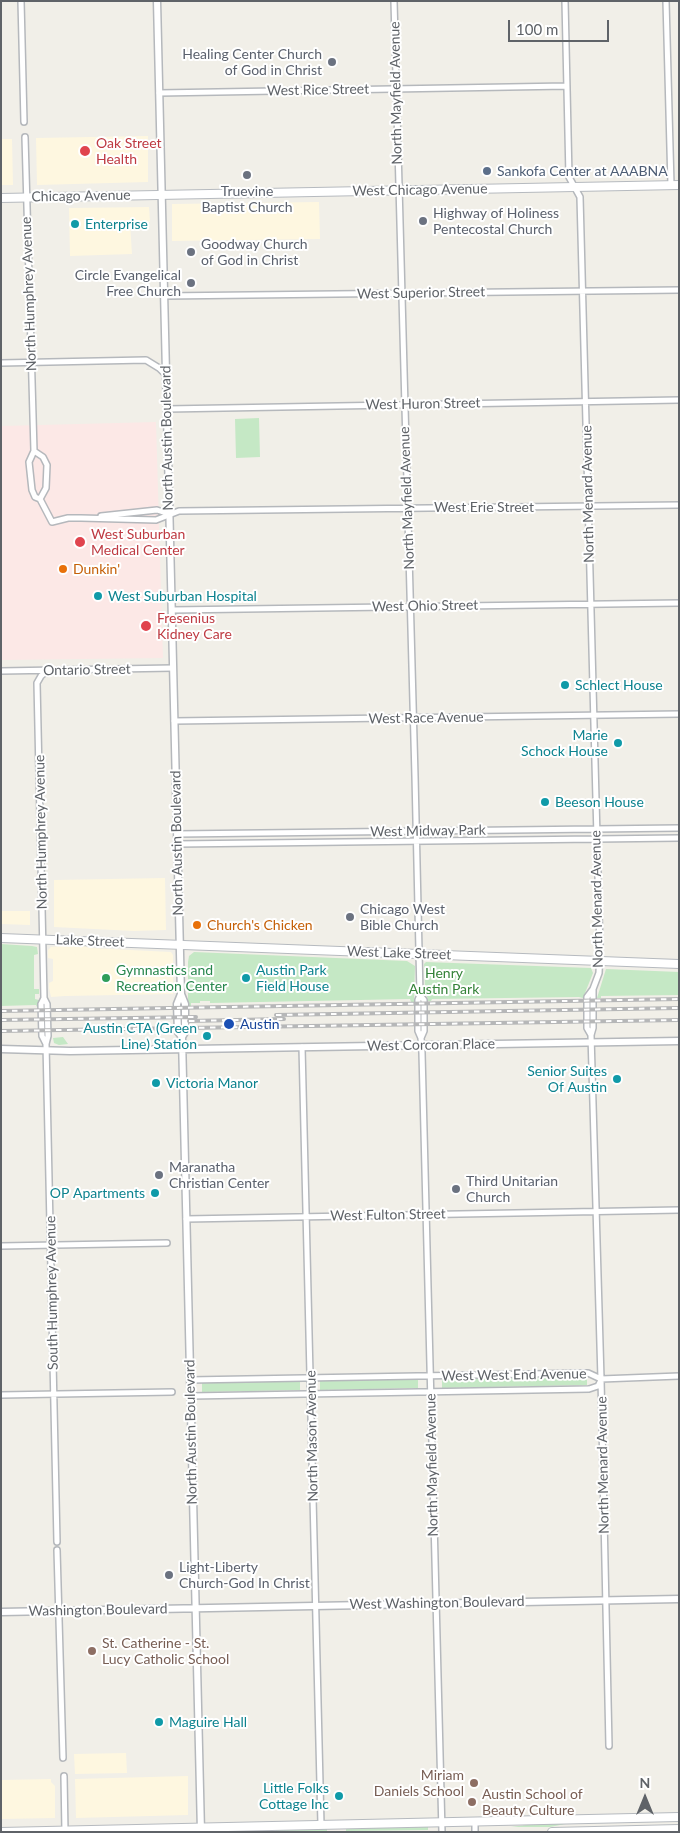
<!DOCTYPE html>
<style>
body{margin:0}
#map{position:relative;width:680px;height:1833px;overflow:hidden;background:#f1efe8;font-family:Lato,sans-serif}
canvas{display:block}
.frame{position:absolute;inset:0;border:2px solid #5f6368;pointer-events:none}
.north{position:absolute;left:620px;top:1773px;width:50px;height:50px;-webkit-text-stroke:4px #fff;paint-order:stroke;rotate:0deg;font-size:14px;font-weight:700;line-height:20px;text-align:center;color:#5f6368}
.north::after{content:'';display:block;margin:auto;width:18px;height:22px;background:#5f6368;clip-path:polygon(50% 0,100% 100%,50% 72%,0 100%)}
.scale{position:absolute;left:508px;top:20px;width:101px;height:22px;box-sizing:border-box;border:2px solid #5f6368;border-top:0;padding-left:6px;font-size:15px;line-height:18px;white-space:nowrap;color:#5f6368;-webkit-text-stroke:4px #fff;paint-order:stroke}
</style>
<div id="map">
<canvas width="680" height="1833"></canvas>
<div class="frame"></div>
<div class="north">N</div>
<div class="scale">100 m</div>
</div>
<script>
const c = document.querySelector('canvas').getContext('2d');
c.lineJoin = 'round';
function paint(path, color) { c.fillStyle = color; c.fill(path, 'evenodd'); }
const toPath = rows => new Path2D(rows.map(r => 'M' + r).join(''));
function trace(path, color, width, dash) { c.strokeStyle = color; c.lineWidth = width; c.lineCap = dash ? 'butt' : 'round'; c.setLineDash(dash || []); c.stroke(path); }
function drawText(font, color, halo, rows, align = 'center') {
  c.font = font + ' Lato,sans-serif'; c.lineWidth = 4; c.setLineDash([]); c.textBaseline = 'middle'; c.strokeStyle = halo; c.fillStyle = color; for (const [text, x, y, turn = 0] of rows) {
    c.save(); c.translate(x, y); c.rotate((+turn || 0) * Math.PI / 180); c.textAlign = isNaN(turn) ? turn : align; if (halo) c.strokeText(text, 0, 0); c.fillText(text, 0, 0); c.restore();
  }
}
paint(toPath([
 [148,136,148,182,37,185,36,138],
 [1,139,12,139,13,185,1,185],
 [319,202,320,239,172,241,172,204],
 [149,207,150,222,130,223,132,254,70,256,69,208],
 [165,878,166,930,134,931,54,927,54,880],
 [1,911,30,911,30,925,1,924],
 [74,945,85,946,89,948,171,952,173,955,173,994,65,996,51,997,49,988,49,983,53,981,53,959,48,958,48,950,51,947],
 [126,1753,127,1773,75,1774,74,1754],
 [188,1776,188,1815,76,1818,75,1779],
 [51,1779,51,1782,55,1786,55,1818,1,1819,1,1780]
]), '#fef7e0');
paint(toPath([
 [156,422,163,658,1,660,1,426]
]), '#fce8e6');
paint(toPath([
 [259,418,260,457,236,458,235,419],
 [1,944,32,946,37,947,38,954,34,955,34,989,39,989,39,994,35,994,35,999,39,1000,39,1007,37,1007,36,1005,1,1006],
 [194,952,407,961,415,966,414,1002,411,1002,410,999,210,1003,210,1001,200,1001,200,1003,191,1003,191,1006,188,1006,188,962,189,956],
 [426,962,591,968,593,973,583,998,579,997,432,999,431,1001,428,1001,425,988,424,964],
 [606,969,679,972,679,995,601,996,601,998,597,998],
 [63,1037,68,1044,59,1045,54,1043,53,1038],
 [587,1376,587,1385,442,1388,442,1378],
 [418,1379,418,1388,320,1390,320,1381],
 [300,1381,300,1390,202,1392,202,1383],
 [570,1823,550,1827,511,1827,534,1824],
 [428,1827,428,1830,346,1831,346,1828],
 [327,1829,327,1832,276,1832,276,1830]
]), '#c5e8c5');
const minor = toPath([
 [21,1,24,122],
 [394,1,415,776,420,995,418,1000,418,1031,421,1038,422,1053,442,1832],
 [565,1,569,177,580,197,600,950,599,973,593,989,587,997,587,1028,591,1035],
 [666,1,671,185],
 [159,93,567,86],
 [25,137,34,451,29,462,32,490,35,497,40,499,46,488,47,465,43,457,34,451],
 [164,296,679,290],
 [1,363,146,360,159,368,166,375],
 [167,409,679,400],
 [40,499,52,522,68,518,81,518,156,520,179,511,679,505],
 [101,516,157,510,169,514],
 [172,610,679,603],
 [1,671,173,668],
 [47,671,41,676,37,683,44,998,47,1004,48,1036,46,1044,57,1542],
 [174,721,679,714],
 [177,834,679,828],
 [177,844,679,838],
 [593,990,593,1028,591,1035,601,1379,609,1746],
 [420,995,424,1000,424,1031,421,1038],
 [44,998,41,1004,42,1036,46,1044],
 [302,1047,321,1825],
 [186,1219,679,1210],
 [1,1246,167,1243],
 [601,1379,679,1376],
 [190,1380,588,1373,601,1379],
 [1,1395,172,1392],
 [191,1396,589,1389,598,1386,601,1380],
 [57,1550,63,1758],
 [64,1776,65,1832],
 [475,1821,475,1832]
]);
const tertiary = toPath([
 [157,1,181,994,185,1004,185,1032,182,1037,201,1832],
 [181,994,177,1004,178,1032,182,1037],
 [1,1049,70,1051,679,1041],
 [1,1612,679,1599]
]);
const secondary = toPath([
 [1,198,679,185],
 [1,938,679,964],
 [1,1832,679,1817],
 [552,1832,679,1829]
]);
trace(minor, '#b5b8bc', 8);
trace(tertiary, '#b5b8bc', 9);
trace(secondary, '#b6babf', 10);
trace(minor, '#fff', 5);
trace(tertiary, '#fff', 6);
trace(secondary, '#fff', 8);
const rail = toPath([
 [1,1011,679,999],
 [276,1015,679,1008],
 [1,1020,196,1017],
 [189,1021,284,1019],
 [1,1031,679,1020]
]);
trace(rail, '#b6b7b8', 4);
trace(rail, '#fff', 2, [5.5]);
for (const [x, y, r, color] of [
 [332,62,5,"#6b7280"],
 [85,151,6,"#e0444e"],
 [487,171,5,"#5c6f8a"],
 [247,175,5,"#6b7280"],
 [423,221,5,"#6b7280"],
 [75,224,5,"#0f9aa8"],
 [191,252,5,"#6b7280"],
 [191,283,5,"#6b7280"],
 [80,542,6,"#e0444e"],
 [63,569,5,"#e8710a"],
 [98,596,5,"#0f9aa8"],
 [146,626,6,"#e0444e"],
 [565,685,5,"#0f9aa8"],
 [618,743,5,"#0f9aa8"],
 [545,802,5,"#0f9aa8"],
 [350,917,5,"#6b7280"],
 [197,925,5,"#e8710a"],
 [106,978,5,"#2e9e5b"],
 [246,978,5,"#0f9aa8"],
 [229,1024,6,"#1a4fb4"],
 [207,1036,5,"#0f9aa8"],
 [617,1079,5,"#0f9aa8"],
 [156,1083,5,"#0f9aa8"],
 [159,1175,5,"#6b7280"],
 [456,1189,5,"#6b7280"],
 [155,1193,5,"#0f9aa8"],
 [169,1575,5,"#6b7280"],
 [92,1651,5,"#8d6e63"],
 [159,1722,5,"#0f9aa8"],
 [474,1783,5,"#8d6e63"],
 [339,1796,5,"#0f9aa8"],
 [472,1802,5,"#8d6e63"]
]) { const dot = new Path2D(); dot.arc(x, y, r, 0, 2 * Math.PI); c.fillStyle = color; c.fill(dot); trace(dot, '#fff', 2); }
drawText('14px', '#5b616d', '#fff', [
 ["Healing Center Church",322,54,"right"],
 ["of God in Christ",322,70,"right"],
 ["Truevine",247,191,"center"],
 ["Baptist Church",247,207,"center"],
 ["Highway of Holiness",433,213],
 ["Pentecostal Church",433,229],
 ["Goodway Church",201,244],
 ["of God in Christ",201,260],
 ["Circle Evangelical",181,275,"right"],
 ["Free Church",181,291,"right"],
 ["Chicago West",360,909],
 ["Bible Church",360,925],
 ["Maranatha",169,1167],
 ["Christian Center",169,1183],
 ["Third Unitarian",466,1181],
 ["Church",466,1197],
 ["Light-Liberty",179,1567],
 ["Church-God In Christ",179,1583]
], 'left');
drawText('14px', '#5f6368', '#fff', [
 ["West Rice Street",318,90,-1],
 ["North Mayfield Avenue",396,93,-91],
 ["West Chicago Avenue",420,190,-1],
 ["Chicago Avenue",81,196,-1],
 ["West Superior Street",421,293,-1],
 ["North Humphrey Avenue",29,294,-92],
 ["West Huron Street",423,404,-1],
 ["North Austin Boulevard",167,438,-91],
 ["North Menard Avenue",588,494,-91],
 ["North Mayfield Avenue",407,498,-92],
 ["West Erie Street",484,507],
 ["West Ohio Street",425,606,-1],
 ["Ontario Street",87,670,-1],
 ["West Race Avenue",426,718,-1],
 ["West Midway Park",428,831,-1],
 ["North Humphrey Avenue",41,832,-91],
 ["North Austin Boulevard",177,843,-91],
 ["North Menard Avenue",597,899,-91],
 ["Lake Street",90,941,2],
 ["West Lake Street",399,953,2],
 ["West Corcoran Place",431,1045,-1],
 ["West Fulton Street",388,1215,-1],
 ["South Humphrey Avenue",52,1293,-91],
 ["West West End Avenue",514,1375,-1],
 ["North Austin Boulevard",191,1432,-91],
 ["North Mason Avenue",312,1436,-91],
 ["North Mayfield Avenue",432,1465,-91],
 ["North Menard Avenue",603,1465,-91],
 ["West Washington Boulevard",437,1603,-1],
 ["Washington Boulevard",98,1610,-1]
]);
drawText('14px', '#be3a42', '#fff', [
 ["Oak Street",96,143],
 ["Health",96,159],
 ["West Suburban",91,534],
 ["Medical Center",91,550],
 ["Fresenius",157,618],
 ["Kidney Care",157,634]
], 'left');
drawText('14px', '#4e5e75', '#fff', [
 ["Sankofa Center at AAABNA",497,171]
], 'left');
drawText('14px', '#0d838f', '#fff', [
 ["Enterprise",85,224],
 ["West Suburban Hospital",108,596],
 ["Schlect House",575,685],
 ["Marie",608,735,"right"],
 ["Schock House",608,751,"right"],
 ["Beeson House",555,802],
 ["Austin Park",256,970],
 ["Field House",256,986],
 ["Austin CTA (Green",197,1028,"right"],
 ["Line) Station",197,1044,"right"],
 ["Senior Suites",607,1071,"right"],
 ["Of Austin",607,1087,"right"],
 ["Victoria Manor",166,1083],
 ["OP Apartments",145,1193,"right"],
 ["Maguire Hall",169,1722],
 ["Little Folks",329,1788,"right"],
 ["Cottage Inc",329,1804,"right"]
], 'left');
drawText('14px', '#c56008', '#fff', [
 ["Dunkin'",73,569],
 ["Church's Chicken",207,925]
], 'left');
drawText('14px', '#27864d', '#fff', [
 ["Gymnastics and",116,970],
 ["Recreation Center",116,986]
], 'left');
drawText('14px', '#348238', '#fff', [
 ["Henry",444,973],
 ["Austin Park",444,989]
]);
drawText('14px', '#164399', '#fff', [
 ["Austin",240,1024]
], 'left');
drawText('14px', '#785e54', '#fff', [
 ["St. Catherine - St.",102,1643],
 ["Lucy Catholic School",102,1659],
 ["Miriam",464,1775,"right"],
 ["Daniels School",464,1791,"right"],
 ["Austin School of",482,1794],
 ["Beauty Culture",482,1810]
], 'left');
</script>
